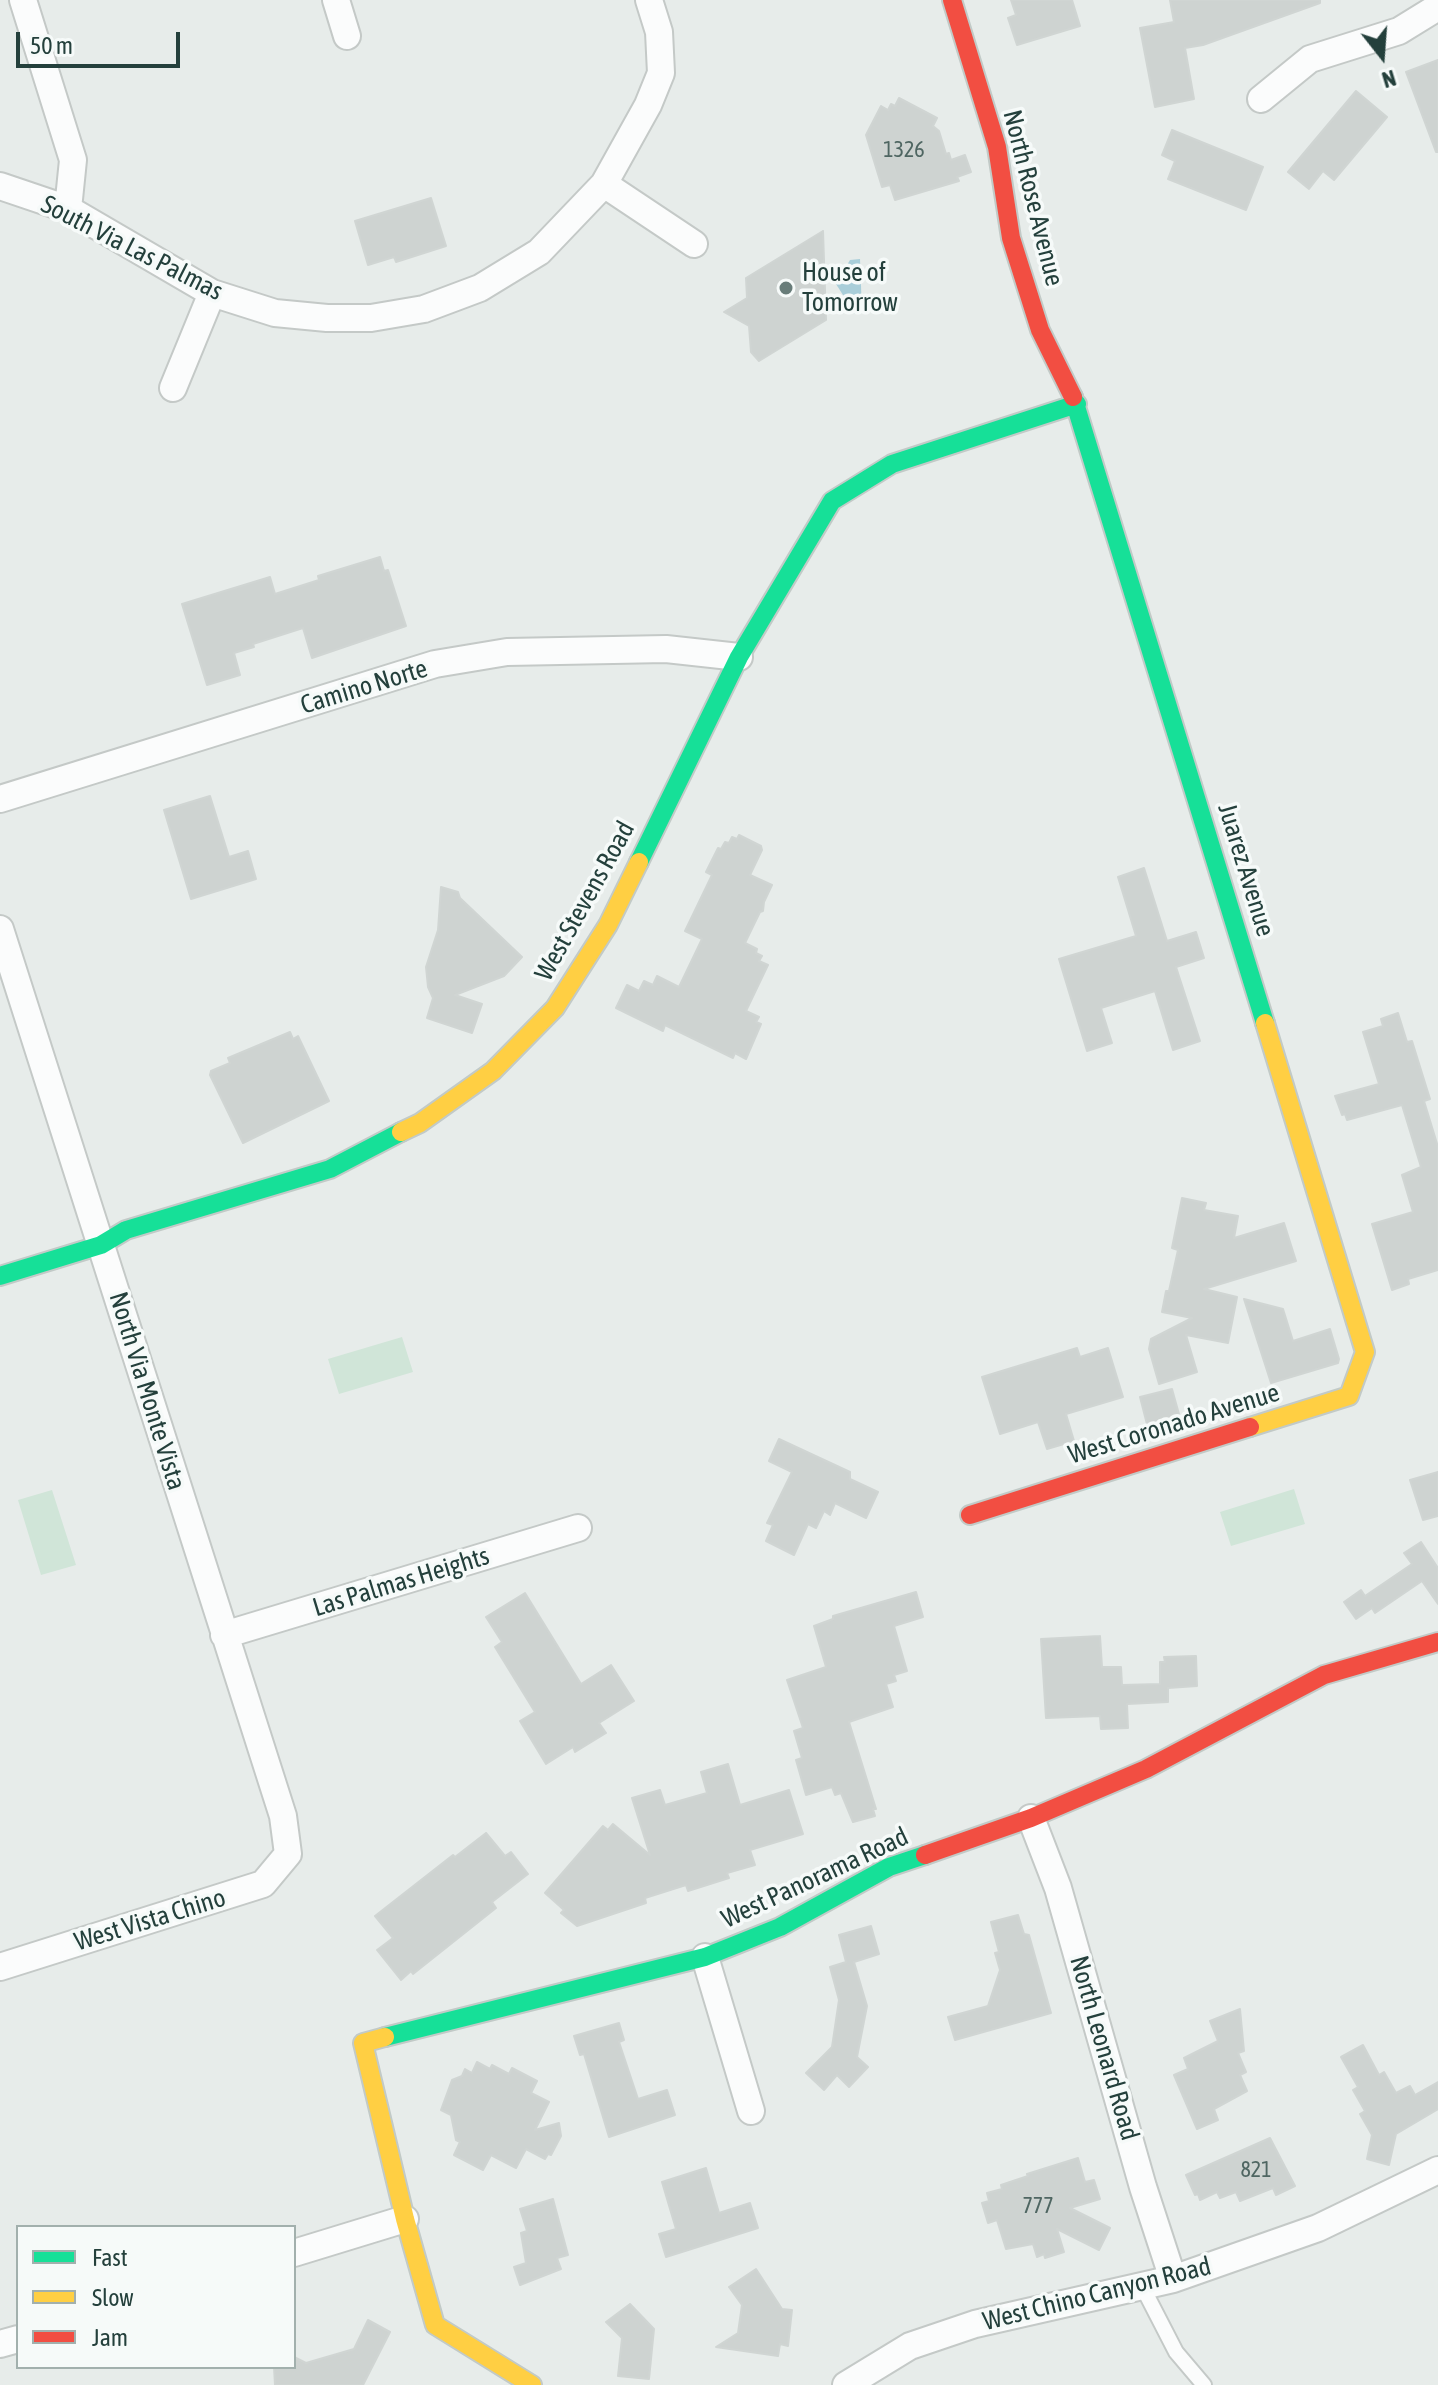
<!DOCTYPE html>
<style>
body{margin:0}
#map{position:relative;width:1438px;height:2385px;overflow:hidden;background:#e7ecea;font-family:"Asap Condensed",sans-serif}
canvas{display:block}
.legend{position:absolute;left:16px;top:2225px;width:280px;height:144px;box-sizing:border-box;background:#f6faf9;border:2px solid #a2b0ad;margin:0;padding:10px 14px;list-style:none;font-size:24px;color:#24403c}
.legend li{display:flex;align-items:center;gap:16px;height:40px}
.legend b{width:40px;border:2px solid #a2b0ad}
.north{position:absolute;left:1342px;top:16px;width:80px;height:80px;-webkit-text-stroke:6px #f6faf9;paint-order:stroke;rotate:163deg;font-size:22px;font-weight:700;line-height:32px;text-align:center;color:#24403c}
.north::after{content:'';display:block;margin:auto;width:28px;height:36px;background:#24403c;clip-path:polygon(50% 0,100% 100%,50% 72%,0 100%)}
.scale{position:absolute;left:16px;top:32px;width:164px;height:36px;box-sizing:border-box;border:4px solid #24403c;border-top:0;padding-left:10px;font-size:24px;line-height:28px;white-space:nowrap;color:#24403c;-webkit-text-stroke:6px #f6faf9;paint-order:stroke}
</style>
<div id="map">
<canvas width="1438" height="2385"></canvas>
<ul class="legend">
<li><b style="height:10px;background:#16e098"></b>Fast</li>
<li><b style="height:10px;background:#ffcf43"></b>Slow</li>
<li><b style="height:10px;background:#f24e42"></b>Jam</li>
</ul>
<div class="north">N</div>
<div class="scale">50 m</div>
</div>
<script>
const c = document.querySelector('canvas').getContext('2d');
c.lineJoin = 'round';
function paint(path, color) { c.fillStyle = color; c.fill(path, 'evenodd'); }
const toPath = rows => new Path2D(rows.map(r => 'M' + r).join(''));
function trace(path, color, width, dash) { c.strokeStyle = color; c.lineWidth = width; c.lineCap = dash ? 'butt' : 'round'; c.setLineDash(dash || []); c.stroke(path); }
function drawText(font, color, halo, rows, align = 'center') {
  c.font = font + ' "Asap Condensed",sans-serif'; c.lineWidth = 7; c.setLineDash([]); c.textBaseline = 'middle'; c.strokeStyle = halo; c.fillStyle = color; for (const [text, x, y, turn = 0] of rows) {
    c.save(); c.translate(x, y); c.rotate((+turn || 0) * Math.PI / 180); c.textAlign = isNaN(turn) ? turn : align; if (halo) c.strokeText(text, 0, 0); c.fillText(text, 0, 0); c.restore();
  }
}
paint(toPath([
 [402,1337,413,1372,339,1394,328,1359],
 [1294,1489,1305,1524,1231,1546,1220,1512],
 [52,1490,76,1565,41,1575,18,1500]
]), '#d0e5d8');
paint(toPath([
 [860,259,862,313,855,314,836,284,850,260]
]), '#a9ced9');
const building = toPath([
 [1011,0,1072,0,1080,26,1017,45,1008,18,1016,15,1011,0],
 [1170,0,1320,0,1320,3,1203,45,1185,48,1194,99,1155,107,1140,28,1174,22,1170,0],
 [1438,60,1438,152,1436,152,1406,72,1438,60],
 [1356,91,1387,117,1334,180,1323,171,1309,189,1288,172,1356,91],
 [899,98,937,118,933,126,939,131,946,154,949,153,951,160,965,155,971,172,957,177,959,181,895,200,890,185,882,187,866,135,881,106,888,110,891,104,895,106,899,98],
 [1172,130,1263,167,1246,210,1168,179,1175,161,1162,155,1172,130],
 [431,198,446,246,396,262,394,257,368,265,355,221,431,198],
 [823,231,826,320,759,361,751,352,749,326,724,312,747,298,746,278,823,231],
 [380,557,384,571,388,570,406,626,312,658,303,628,253,644,254,647,234,653,240,675,207,685,182,604,270,577,275,594,319,580,318,576,380,557],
 [210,796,229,857,248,851,256,879,191,899,164,810,210,796],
 [739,835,761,846,762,850,750,875,772,885,764,902,763,911,760,912,745,943,757,949,756,953,762,956,759,961,768,965,746,1011,759,1017,756,1022,761,1024,746,1059,735,1053,733,1058,665,1025,663,1031,616,1008,627,985,639,991,644,981,653,985,657,976,679,987,702,939,685,931,712,875,706,872,718,848,721,849,725,842,729,843,732,837,737,839,739,835],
 [1144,868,1167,941,1196,932,1204,958,1176,967,1200,1041,1173,1050,1155,991,1101,1008,1112,1043,1087,1051,1059,959,1136,936,1118,877,1144,868],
 [441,887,458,892,460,898,522,957,504,976,455,995,482,1004,472,1033,427,1018,433,998,428,987,426,967,438,930,441,887],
 [1398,1013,1407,1042,1412,1041,1430,1099,1424,1101,1438,1147,1438,1270,1408,1279,1409,1284,1392,1290,1372,1224,1413,1212,1402,1175,1421,1167,1402,1105,1347,1120,1345,1114,1342,1115,1335,1096,1379,1084,1363,1032,1383,1026,1381,1019,1398,1013],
 [290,1032,293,1039,298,1036,329,1101,243,1143,210,1075,211,1071,230,1063,228,1058,290,1032],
 [1182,1198,1206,1203,1204,1210,1238,1216,1234,1238,1284,1223,1296,1261,1204,1289,1237,1297,1228,1343,1186,1335,1197,1372,1159,1384,1149,1349,1151,1339,1192,1318,1162,1312,1166,1291,1169,1291,1178,1250,1172,1248,1182,1198],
 [1244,1299,1283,1309,1293,1341,1330,1329,1339,1359,1338,1363,1271,1383,1244,1299],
 [1077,1348,1080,1357,1108,1348,1123,1397,1066,1414,1074,1441,1047,1449,1038,1422,1000,1434,982,1377,1077,1348],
 [1172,1389,1182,1425,1150,1436,1140,1397,1172,1389],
 [779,1439,850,1472,850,1479,878,1492,866,1518,835,1503,830,1515,824,1511,816,1528,808,1524,794,1555,766,1541,773,1525,767,1523,792,1472,769,1461,779,1439],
 [1438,1472,1438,1516,1423,1520,1410,1480,1438,1472],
 [1421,1542,1438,1568,1438,1604,1422,1581,1375,1613,1372,1608,1356,1619,1344,1602,1361,1590,1365,1596,1412,1564,1404,1553,1421,1542],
 [916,1592,923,1617,894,1626,907,1671,894,1675,896,1681,886,1684,893,1707,849,1722,876,1809,873,1809,875,1816,853,1822,841,1793,835,1795,832,1787,806,1795,796,1760,802,1758,794,1731,803,1728,787,1680,826,1667,814,1626,833,1619,833,1616,916,1592],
 [525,1593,581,1684,611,1665,634,1701,599,1723,606,1733,575,1752,573,1747,546,1764,520,1721,535,1712,495,1647,502,1642,486,1617,525,1593],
 [1100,1636,1102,1667,1121,1667,1122,1685,1160,1684,1160,1662,1165,1662,1164,1657,1196,1656,1197,1686,1168,1688,1168,1702,1127,1704,1128,1728,1101,1729,1100,1716,1046,1718,1041,1639,1100,1636],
 [728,1764,740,1805,789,1790,803,1834,750,1850,755,1865,727,1873,729,1878,688,1891,686,1885,645,1898,646,1903,577,1926,561,1913,564,1910,545,1893,603,1826,608,1830,613,1824,650,1855,632,1798,660,1790,665,1805,707,1793,701,1772,728,1764],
 [486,1833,505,1856,511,1852,528,1874,492,1902,496,1908,413,1974,411,1971,401,1980,377,1950,393,1938,375,1916,453,1855,455,1857,486,1833],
 [1018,1915,1024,1934,1029,1935,1051,2013,955,2040,948,2017,988,2006,1000,1970,995,1953,999,1952,991,1922,1018,1915],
 [871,1926,879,1954,854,1962,867,2006,857,2057,868,2067,849,2087,837,2075,824,2090,806,2073,832,2047,839,2000,830,1967,846,1962,839,1935,871,1926],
 [1240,2009,1244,2051,1238,2053,1246,2072,1240,2075,1247,2091,1214,2109,1218,2120,1197,2129,1174,2075,1188,2069,1184,2058,1218,2041,1210,2021,1240,2009],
 [619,2023,624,2040,619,2042,638,2099,667,2090,675,2115,609,2137,584,2054,580,2055,574,2036,619,2023],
 [1363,2045,1379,2075,1384,2072,1396,2093,1410,2086,1415,2095,1438,2082,1438,2109,1396,2134,1389,2165,1367,2159,1372,2135,1360,2114,1365,2111,1353,2090,1358,2087,1341,2057,1363,2045],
 [477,2062,490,2069,492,2065,509,2074,512,2068,537,2081,531,2093,549,2102,535,2130,559,2123,561,2136,551,2155,548,2154,545,2159,526,2149,516,2168,491,2155,483,2170,454,2155,460,2142,456,2140,451,2115,441,2110,452,2080,462,2076,465,2069,472,2073,477,2062],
 [1270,2138,1295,2186,1276,2195,1273,2188,1240,2201,1236,2192,1220,2198,1217,2192,1200,2200,1198,2194,1195,2195,1186,2175,1270,2138],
 [1078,2158,1085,2182,1094,2180,1100,2199,1070,2208,1110,2228,1099,2250,1057,2229,1064,2252,1045,2258,1044,2254,1037,2257,1033,2244,1006,2249,997,2220,988,2223,982,2203,989,2201,987,2193,1002,2189,1001,2185,1028,2176,1027,2174,1078,2158],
 [706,2168,719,2213,750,2203,758,2228,666,2257,659,2234,676,2229,662,2182,706,2168],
 [553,2199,568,2255,557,2258,561,2269,520,2285,514,2267,526,2263,521,2233,527,2231,520,2209,553,2199],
 [756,2269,782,2309,792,2310,788,2346,780,2344,778,2356,716,2347,738,2333,742,2305,729,2287,756,2269],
 [630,2304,654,2329,649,2379,618,2376,622,2338,606,2322,630,2304],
 [368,2320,390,2332,363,2385,275,2385,274,2367,294,2367,294,2357,306,2363,354,2349,368,2320]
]);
paint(building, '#ced3d1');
trace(building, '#d0d5d3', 2);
const lane = toPath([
 [1142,2286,1176,2352,1204,2385]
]);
const street = toPath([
 [23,0,73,160,68,209],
 [336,0,347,36],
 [1261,99,1310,59,1399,31,1438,7],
 [604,184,694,244],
 [0,186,68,209,212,293,275,313,327,318,371,318,424,309,480,288,539,252,604,184,648,105,661,73,659,32,649,0],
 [173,388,212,293],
 [0,799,435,664,507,652,666,649,739,657],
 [0,929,283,1816,288,1854,263,1884,0,1967],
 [224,1635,578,1528],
 [1031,1818,1058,1888,1143,2187,1173,2279],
 [705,1957,751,2111],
 [294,2253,405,2219],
 [0,2344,18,2339],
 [846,2385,910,2346,975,2324,1173,2279,1318,2228,1438,2170]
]);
const fast = toPath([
 [1073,397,1265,1023],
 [639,862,739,657,832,501,892,464,1077,404],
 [0,1276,101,1245,126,1230,330,1169,401,1132],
 [385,2037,705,1957,780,1927,889,1867,925,1855]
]);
const slow = toPath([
 [401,1132,420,1123,493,1071,555,1008,608,925,639,862],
 [1250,1427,1349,1396,1365,1352,1265,1023],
 [385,2037,363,2043,405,2219,435,2325,532,2385]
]);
const jam = toPath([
 [952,0,997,147,1011,238,1040,330,1073,397],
 [970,1515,1250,1427],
 [925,1855,1031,1818,1146,1769,1324,1675,1438,1642]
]);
trace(lane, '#c4c9c7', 18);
trace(street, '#c4c9c7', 30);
trace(fast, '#c2cac7', 22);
trace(slow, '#c2cac7', 22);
trace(jam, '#c2cac7', 22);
trace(lane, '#fbfcfc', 14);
trace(street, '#fbfcfc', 26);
trace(fast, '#16e098', 18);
trace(slow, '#ffcf43', 18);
trace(jam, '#f24e42', 18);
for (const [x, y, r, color] of [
 [786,288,8,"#687c79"]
]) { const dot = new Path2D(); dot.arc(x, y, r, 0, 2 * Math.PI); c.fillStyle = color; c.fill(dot); trace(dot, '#f6faf9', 3); }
drawText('22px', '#4f6662', null, [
 ["1326",904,150],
 ["821",1256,2170],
 ["777",1038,2206]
]);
drawText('26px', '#24403c', '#f6faf9', [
 ["North Rose Avenue",1033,198,76],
 ["South Via Las Palmas",132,248,27],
 ["Camino Norte",364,687,-17],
 ["Juarez Avenue",1246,870,73],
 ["West Stevens Road",585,901,-61],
 ["North Via Monte Vista",147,1391,73],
 ["West Coronado Avenue",1174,1424,-17],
 ["Las Palmas Heights",401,1582,-17],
 ["West Panorama Road",815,1878,-25],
 ["West Vista Chino",150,1920,-17],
 ["North Leonard Road",1104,2048,74],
 ["West Chino Canyon Road",1097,2294,-14]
]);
drawText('26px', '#24403c', '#f6faf9', [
 ["House of",802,273],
 ["Tomorrow",802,303]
], 'left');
</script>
